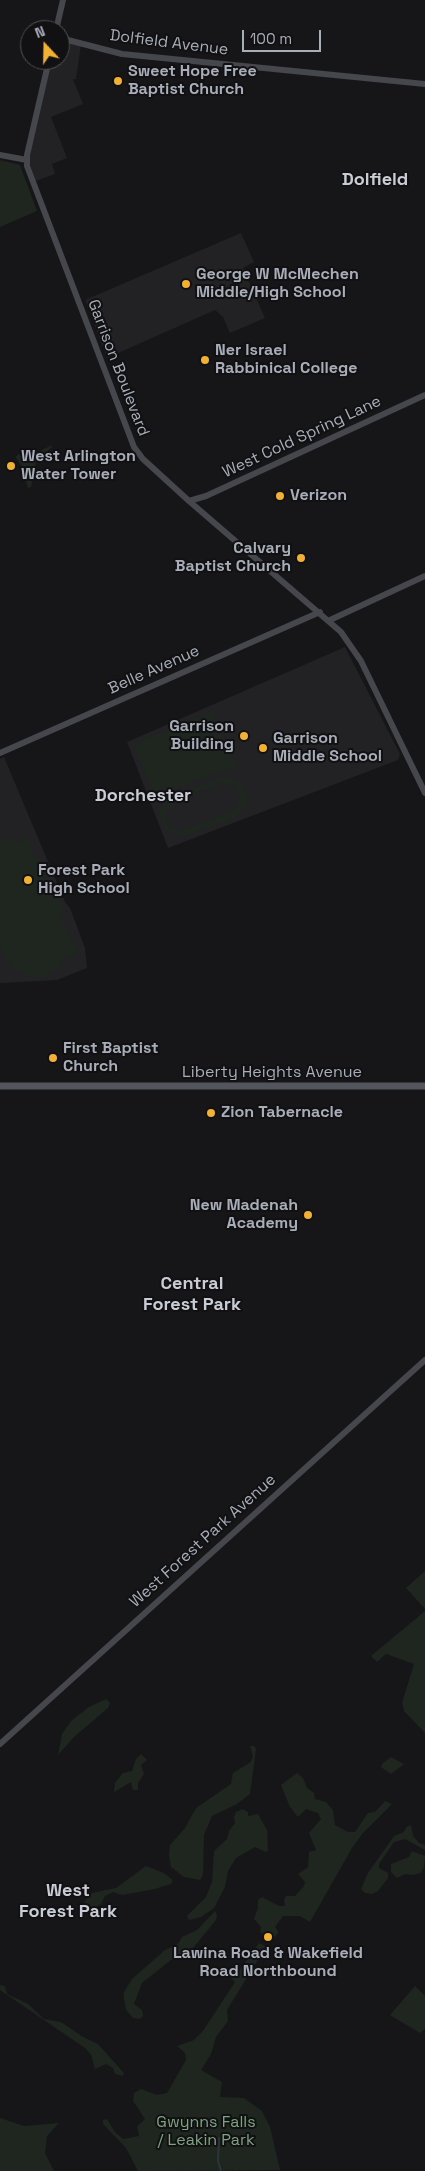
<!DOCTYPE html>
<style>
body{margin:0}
#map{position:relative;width:425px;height:2171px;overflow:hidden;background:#161618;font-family:"Space Grotesk",sans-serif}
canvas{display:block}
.north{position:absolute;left:20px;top:20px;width:50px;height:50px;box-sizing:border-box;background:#111113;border:1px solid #4d4f55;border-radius:50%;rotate:339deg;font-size:14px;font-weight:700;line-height:20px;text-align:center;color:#a8adb8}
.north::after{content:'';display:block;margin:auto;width:18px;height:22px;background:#f2b134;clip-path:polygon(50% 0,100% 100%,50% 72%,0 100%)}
.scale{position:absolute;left:242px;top:30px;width:79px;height:22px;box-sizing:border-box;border:2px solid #a8adb8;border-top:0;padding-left:6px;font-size:15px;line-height:18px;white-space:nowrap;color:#a8adb8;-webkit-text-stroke:4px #111113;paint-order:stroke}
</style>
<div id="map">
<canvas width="425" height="2171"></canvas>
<div class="north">N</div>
<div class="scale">100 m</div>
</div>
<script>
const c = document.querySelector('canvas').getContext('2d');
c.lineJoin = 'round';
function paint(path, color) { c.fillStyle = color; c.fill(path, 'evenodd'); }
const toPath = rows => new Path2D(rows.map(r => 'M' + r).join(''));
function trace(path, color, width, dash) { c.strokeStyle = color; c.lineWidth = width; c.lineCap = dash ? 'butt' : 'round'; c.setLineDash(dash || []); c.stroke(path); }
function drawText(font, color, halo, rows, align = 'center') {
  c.font = font + ' "Space Grotesk",sans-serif'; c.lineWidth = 4; c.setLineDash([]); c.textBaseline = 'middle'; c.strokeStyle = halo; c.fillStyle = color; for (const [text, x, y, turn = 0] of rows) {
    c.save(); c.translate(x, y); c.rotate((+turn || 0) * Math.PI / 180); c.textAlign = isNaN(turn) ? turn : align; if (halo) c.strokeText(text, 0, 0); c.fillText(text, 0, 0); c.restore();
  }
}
paint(toPath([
 [60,37,81,44,76,79,73,79,83,104,51,117,67,158,52,164,55,174,33,182,28,168,28,152,50,60,60,60],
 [241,233,254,262,243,268,265,318,230,333,223,317,215,310,107,358,85,300],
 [345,647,400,754,398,760,168,848,127,742],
 [4,757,65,902,70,908,85,948,87,968,57,980,0,983,0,759]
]), '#222225');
paint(toPath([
 [0,160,20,165,37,211,0,227],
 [50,446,53,446,36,462,31,487,28,488,23,469,16,457,18,454,28,457],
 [212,711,216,721,206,725,211,737,222,733,236,766,154,797,134,744],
 [224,777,236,780,243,787,248,800,243,811,231,819,179,838,165,830,159,812,167,798],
 [221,783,233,785,238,791,240,797,236,809,184,830,179,831,168,826,165,812,173,802],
 [26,836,44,879,49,877,64,911,59,913,78,954,67,958,65,955,58,969,41,977,31,977,14,968,6,958,0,943,0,840,14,840,21,843,19,839],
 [425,1571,425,1609,406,1588],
 [425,1611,425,1733,404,1711,402,1703,414,1664,386,1654,377,1662,371,1656],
 [106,1699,110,1703,108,1708,74,1737,58,1755,62,1734,71,1721,89,1707],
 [250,1746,254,1746,256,1749,250,1794,237,1804,212,1816,204,1835,203,1875,200,1880,184,1877,171,1867,169,1856,170,1845,185,1828,196,1808,231,1784,233,1773,251,1762,253,1756],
 [141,1754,147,1760,141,1765,144,1774,138,1783,138,1790,133,1790,131,1782,114,1792,115,1783,123,1773,132,1771,136,1759],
 [391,1757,404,1764,391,1774,381,1767,383,1763],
 [297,1773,303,1778,307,1788,314,1793,315,1799,326,1802,333,1810,335,1825,348,1832,355,1832,368,1813,375,1812,385,1801,392,1804,363,1833,352,1848,310,1922,300,1916,283,1916,275,1927,279,1932,272,1940,260,1932,261,1927,254,1919,258,1908,258,1900,262,1897,279,1906,285,1906,284,1900,286,1896,295,1896,304,1886,305,1882,298,1874,308,1867,309,1852,316,1850,309,1833,321,1819,318,1813,306,1809,298,1817,290,1807,281,1785],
 [243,1809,248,1812,248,1816,258,1814,267,1830,268,1850,266,1852,255,1847,236,1858,228,1871,225,1887,214,1908,201,1917,189,1920,187,1916,206,1897,212,1882,214,1851,227,1839,229,1831,235,1823,234,1818,236,1812],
 [411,1825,413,1836,419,1843,425,1845,425,1850,405,1839,394,1842,379,1864,379,1868,388,1873,388,1878,378,1891,372,1894,365,1893,361,1889,368,1873,394,1836,404,1832,406,1827],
 [412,1851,425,1856,424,1867,421,1873,413,1875,405,1874,397,1878,391,1872,391,1864,409,1857],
 [146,1866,164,1873,173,1880,171,1884,155,1889,122,1895,113,1892,105,1896,101,1904,94,1908,83,1904,92,1893,116,1888],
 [215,1911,217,1915,216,1920,185,1958,171,1960,142,1983,134,2004,142,2010,143,2016,140,2019,133,2018,126,2010,124,1998,124,1992,132,1979,165,1950,178,1944,182,1937,197,1930],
 [259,1943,267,1947,268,1957,267,1959,259,1958,227,2010,228,2021,216,2037,211,2054,201,2070,222,2082,220,2097,244,2098,262,2111,270,2127,280,2170,138,2171,126,2148,103,2124,103,2120,107,2119,115,2132,123,2139,139,2136,137,2126,145,2119,133,2101,134,2093,141,2089,157,2095,167,2093,186,2060,185,2053,177,2046,194,2040,203,2031,235,1982,226,1973,226,1967,230,1971,239,1971],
 [0,1985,5,1986,7,1994,28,2004,44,2019,61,2022,83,2037,98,2044,124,2073,123,2076,115,2074,113,2068,106,2064,95,2069,91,2055,85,2048,0,1990],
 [415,1986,425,1996,425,2029,420,2033,390,2015],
 [0,2118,24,2126,59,2123,47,2136,45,2153,54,2171,0,2171]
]), '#1e261f');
trace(toPath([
 [219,2138,218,2161,221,2171]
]), '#2c353c', 2);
trace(toPath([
 [56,30,63,0],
 [60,38,122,54,425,84],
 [49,60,27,155,27,166,134,447,143,459,189,501,341,632,361,661,425,793],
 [0,155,27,160],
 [189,501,206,496,425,395],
 [330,620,425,576],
 [0,753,320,612],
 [0,1744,425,1360]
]), '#45474d', 6);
trace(toPath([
 [0,1086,425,1086]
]), '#53555c', 7);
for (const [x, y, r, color] of [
 [118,81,5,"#f2b134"],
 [186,284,5,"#f2b134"],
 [205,360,5,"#f2b134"],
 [11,466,5,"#f2b134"],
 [280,496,5,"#f2b134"],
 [301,558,5,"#f2b134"],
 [244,736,5,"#f2b134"],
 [263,748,5,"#f2b134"],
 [28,880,5,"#f2b134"],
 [53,1058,5,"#f2b134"],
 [211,1113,5,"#f2b134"],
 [308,1215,5,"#f2b134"],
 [268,1937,5,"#f2b134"]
]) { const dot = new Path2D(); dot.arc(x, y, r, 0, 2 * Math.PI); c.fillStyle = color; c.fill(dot); trace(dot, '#111113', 2); }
drawText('16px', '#a8adb8', '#111113', [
 ["Dolfield Avenue",169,43,7],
 ["Garrison Boulevard",118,368,69],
 ["West Cold Spring Lane",302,437,-25],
 ["Belle Avenue",154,670,-24],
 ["Liberty Heights Avenue",272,1073],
 ["West Forest Park Avenue",203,1541,-42]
]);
drawText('bold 16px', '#a8adb8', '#111113', [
 ["Sweet Hope Free",128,72],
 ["Baptist Church",128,90],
 ["George W McMechen",196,275],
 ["Middle/High School",196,293],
 ["Ner Israel",215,351],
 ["Rabbinical College",215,369],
 ["West Arlington",21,457],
 ["Water Tower",21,475],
 ["Verizon",290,496],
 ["Calvary",291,549,"right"],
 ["Baptist Church",291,567,"right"],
 ["Garrison",234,727,"right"],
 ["Building",234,745,"right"],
 ["Garrison",273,739],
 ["Middle School",273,757],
 ["Forest Park",38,871],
 ["High School",38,889],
 ["First Baptist",63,1049],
 ["Church",63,1067],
 ["Zion Tabernacle",221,1113],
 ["New Madenah",298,1206,"right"],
 ["Academy",298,1224,"right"],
 ["Lawina Road & Wakefield",268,1954,"center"],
 ["Road Northbound",268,1972,"center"]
], 'left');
drawText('16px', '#7fa381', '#111113', [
 ["Gwynns Falls",206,2123],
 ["/ Leakin Park",206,2141]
]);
drawText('bold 18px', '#c9ccd4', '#111113', [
 ["Dolfield",375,180],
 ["Dorchester",143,796],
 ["Central",192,1284],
 ["Forest Park",192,1305],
 ["West",68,1891],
 ["Forest Park",68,1912]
]);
</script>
